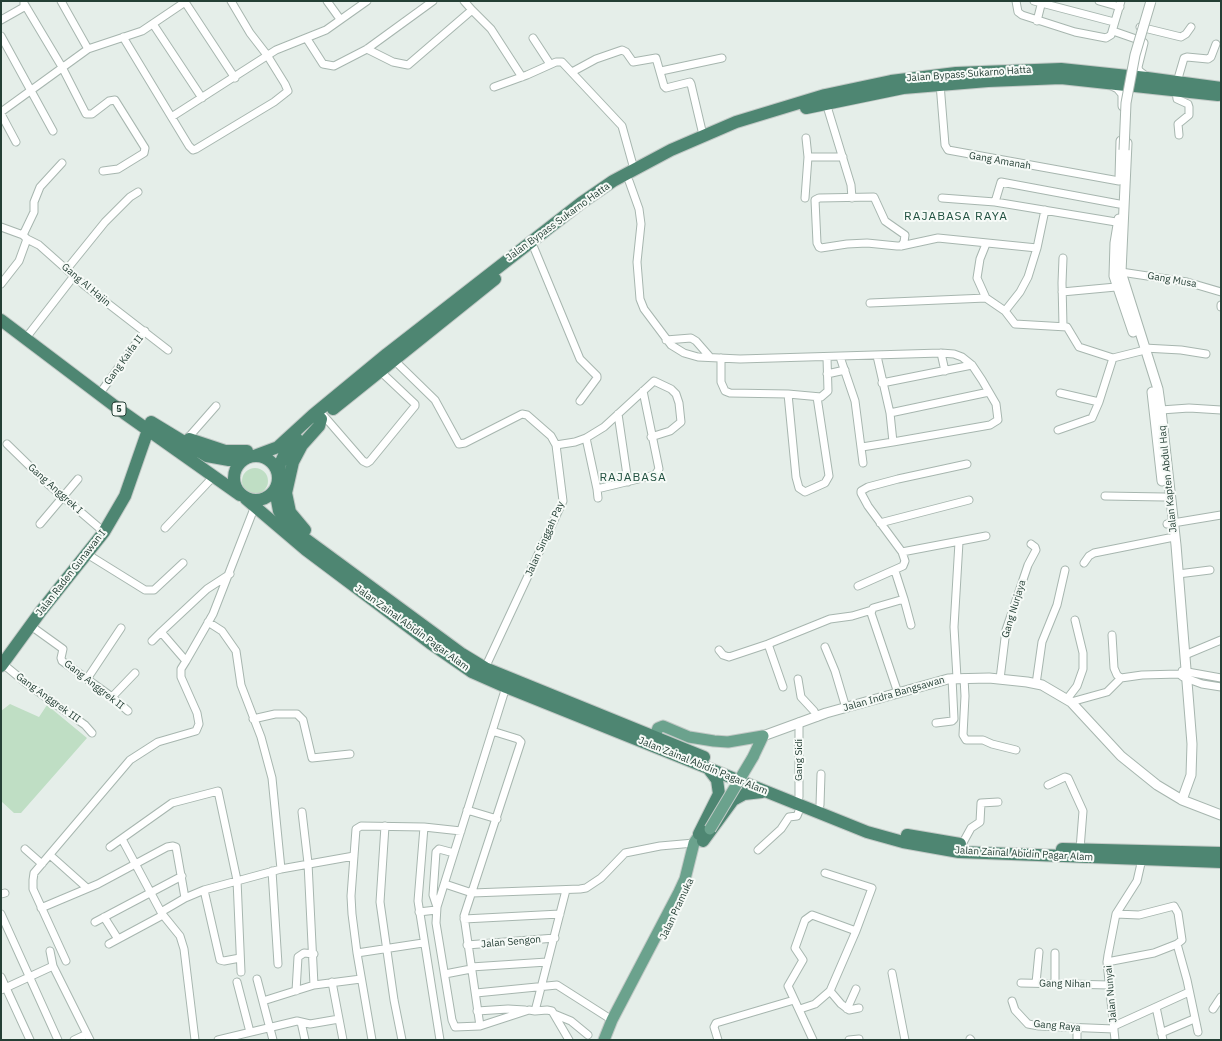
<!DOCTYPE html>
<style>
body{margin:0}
#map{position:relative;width:1222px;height:1041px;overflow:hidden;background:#e5eee9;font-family:"IBM Plex Sans",sans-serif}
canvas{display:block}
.frame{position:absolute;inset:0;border:2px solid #243f35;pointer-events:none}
</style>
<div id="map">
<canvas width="1222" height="1041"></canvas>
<div class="frame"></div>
</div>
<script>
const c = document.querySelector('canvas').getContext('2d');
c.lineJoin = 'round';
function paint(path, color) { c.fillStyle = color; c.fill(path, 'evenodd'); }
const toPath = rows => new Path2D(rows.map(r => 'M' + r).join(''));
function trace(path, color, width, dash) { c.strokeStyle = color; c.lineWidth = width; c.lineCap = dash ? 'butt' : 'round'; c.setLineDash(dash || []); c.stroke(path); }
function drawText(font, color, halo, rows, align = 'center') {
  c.font = font + ' "IBM Plex Sans",sans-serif'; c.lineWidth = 4; c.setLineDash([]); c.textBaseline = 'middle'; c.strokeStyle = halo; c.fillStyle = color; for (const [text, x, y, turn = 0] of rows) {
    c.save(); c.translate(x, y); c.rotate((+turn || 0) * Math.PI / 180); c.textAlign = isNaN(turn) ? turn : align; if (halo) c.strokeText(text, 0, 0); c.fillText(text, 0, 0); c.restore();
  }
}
paint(toPath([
 '242 481a13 13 0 1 1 26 0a13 13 0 1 1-26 0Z',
 [10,704,39,717,47,705,87,738,21,813,14,813,1,801,1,711]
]), '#bfdec4');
const minor = toPath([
 [61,1,88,49],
 [327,1,340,19],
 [1016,1,1018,12,1022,15,1075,32,1106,38,1111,35,1121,1],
 [1034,1,1114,22],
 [1099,1,1120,7],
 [25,5,62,67,86,114,92,114,109,101,115,100,145,148,144,153,118,169,103,171],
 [472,10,491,29,522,77],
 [1,20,24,7,24,2],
 [1037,21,1042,1],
 [153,24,202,98],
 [1140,27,1181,37,1186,34,1191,27],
 [1113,31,1136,39],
 [1,36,53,131],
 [123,37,189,146,193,150,196,149,274,102,288,91,285,84,267,55,250,33,231,1],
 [533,38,550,64],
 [307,39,323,64,334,66,367,49,433,1],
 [367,49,393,62,408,65,472,10,464,1],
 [661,71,722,58],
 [572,72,596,59,622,50,626,52,633,62,656,58,664,86,666,88,690,82,691,84,703,135],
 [1177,82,1184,58,1187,57,1208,59,1211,57,1216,44],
 [940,84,945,145,948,150,1119,181],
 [494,87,527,75,556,62,562,62,622,126,634,169],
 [1176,90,1177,99,1188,104,1189,107,1189,115,1178,124,1179,135],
 [826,103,851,185,852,198],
 [1,112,88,49,142,31,185,2,235,78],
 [1,114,16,142],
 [173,116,276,50,326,30,367,1],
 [808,157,843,157],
 [629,181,639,209,641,224,637,262,640,299,644,309,671,345,684,353,698,357,740,359,941,353,954,354,962,357,972,365,982,380,996,404,998,420,990,425,893,442,890,413,877,356],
 [805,198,808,157,806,138],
 [942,198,995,202,1122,223],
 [995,202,1001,182,1119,204],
 [1,227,23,235,27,239,39,245,84,285,168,350],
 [23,235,34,212,34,202,40,187,62,163],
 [986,244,980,259,977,278,986,298],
 [901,246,904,242,905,235,885,221,874,197,819,198,815,200,817,243,819,247,821,248,847,244,867,243,897,246,901,246,938,238,1037,248],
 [534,248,580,359,597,376,597,378,580,401],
 [67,269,105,222,130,197,138,192],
 [1121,272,1187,282,1221,292],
 [1,284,19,261,27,239],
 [1062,292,1116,287],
 [870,303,986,298,1005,311,1015,324,1067,327,1079,347,1113,358,1141,351],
 [1221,307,1221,305],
 [1005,311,1020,292,1028,277,1037,248,1045,210],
 [1063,326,1062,283,1063,258],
 [29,334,74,276],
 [666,340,691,338,696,341,710,357],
 [1144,348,1181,350,1206,354],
 [941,353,945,371],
 [840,357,855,401,863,463],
 [721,358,721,382,725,391,730,393,788,394,821,397,828,391,827,358],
 [394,360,435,400,459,444,465,443,522,414,527,415,551,436,556,445,563,501,485,668],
 [827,374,845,370],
 [882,383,972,365],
 [103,389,145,331],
 [1060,393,1099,402],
 [788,394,796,477,799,488,805,492,825,483,829,476,817,397],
 [1161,410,1189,408,1221,410],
 [890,413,989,392],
 [618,414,628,482],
 [324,416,363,461,367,463,370,461,415,406,415,404,380,371],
 [1058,430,1092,418,1099,402,1113,358],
 [586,438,597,489,655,475,659,469,643,391],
 [187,439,216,406],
 [7,444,48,484,104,532],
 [556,445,575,442,586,438,604,427,654,381,671,389,676,394,679,403,681,422,670,431,651,437],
 [862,447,893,442],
 [967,464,898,479,868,487,861,491,861,493,868,506,902,552,986,536],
 [597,489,598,498],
 [1105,496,1164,497],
 [880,523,969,500],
 [40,524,78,479],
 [1167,524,1221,515],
 [165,528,214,476],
 [87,554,145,590,154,590,183,563],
 [1084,563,1089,556,1094,553,1169,538],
 [895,571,904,599,873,608,871,613,898,693],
 [1178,574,1210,570],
 [858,586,903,566,905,561,902,552],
 [904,599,911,625],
 [208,622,222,631,236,651,241,685,261,737,272,778,281,869],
 [31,626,63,649,61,658,62,661,112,697,128,711],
 [1112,635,1114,668,1117,675,1121,678],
 [152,641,161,632],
 [768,644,783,687],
 [825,647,835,671,846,708],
 [719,650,723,655,729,657,768,644,830,619,852,616,872,610],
 [1185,655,1221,640],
 [186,661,213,614,255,506],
 [3,664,26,683,85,725,92,733],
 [1182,671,1221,678],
 [957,678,954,627,959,542],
 [964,678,965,696,963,735,966,740,983,740,992,744,1016,750],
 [87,679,121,628],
 [798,679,801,697,814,711,817,717],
 [1000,679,1006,630,1028,565,1036,550,1035,547,1031,544],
 [1036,684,1042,642,1057,605,1065,570],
 [506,687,437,907,436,923,452,1020,455,1027,480,1026,529,1010,535,1011,566,890],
 [112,697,135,673],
 [1067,699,1077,686,1083,669,1083,653,1075,620],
 [1071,702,1107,692,1121,678,1142,675,1179,674,1183,677,1202,684,1221,687],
 [253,719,275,714,297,714,303,720,312,758,350,754],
 [936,723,952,721,954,719,952,678],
 [1048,785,1065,777,1068,778,1083,811,1080,849],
 [799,797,799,722],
 [820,805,821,774],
 [467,810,497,819],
 [302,812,308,863,314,985],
 [385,826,380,902,394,1000,402,1040],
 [424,827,418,901,440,1040],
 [122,839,161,912],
 [110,847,172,803,218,791,237,880,241,972],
 [960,848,971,828,980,822,981,803,998,802],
 [25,849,42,864],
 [758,850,781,829,789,817,797,816,801,806],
 [50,855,87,888],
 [272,871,278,964],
 [445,884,472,893,580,889,586,888,601,878,625,853,660,846,694,843],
 [204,890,220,960,224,961,240,958],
 [1,894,5,893],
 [437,907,433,895,436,852,439,849,454,853],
 [41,908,98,884,167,847,173,846,176,847,185,898],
 [419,912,436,910],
 [1,914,58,1040],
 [163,915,180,936,184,949,195,1040],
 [104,917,118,939],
 [464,919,560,914],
 [95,922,182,876],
 [109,944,163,915,161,912,185,898,204,890,281,869,354,856],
 [1177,944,1187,980,1198,1032],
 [467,945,555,938],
 [50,951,53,966,90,1040],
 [357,953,423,943],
 [1055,953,1055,984],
 [66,961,33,889,33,880,34,873,130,760,158,742,196,731,199,724,197,713,181,677,181,669,186,661,161,632,207,589,230,574],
 [1107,962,1154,953,1177,944,1182,940,1178,913,1174,906,1139,915,1116,914],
 [471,967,547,962],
 [892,973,905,1040],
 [445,974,471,969],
 [1,977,30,1040],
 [257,979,273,1040],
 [237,982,250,1032],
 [332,982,343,1040],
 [1021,983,1110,985],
 [1036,983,1039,952],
 [1,990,53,966],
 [296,991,298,957,304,953,314,954],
 [830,991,841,1004,849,1010,859,1008],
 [476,993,557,985,612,1020],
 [263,1001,314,985,361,979],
 [1012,1001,1015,1010,1028,1024,1039,1026,1114,1029],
 [1156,1007,1163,1040],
 [800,1009,815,1004,830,991,856,931,872,888,825,873],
 [847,1009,856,989],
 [1213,1009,1221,997],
 [477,1011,508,1009,525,1010],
 [535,1011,547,1010,552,1011,569,1040],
 [554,1014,571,1021,588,1035],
 [301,1022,305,1040],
 [480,1026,464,916,521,742,518,739,492,731],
 [1114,1026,1189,992],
 [1077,1028,1077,1040],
 [1161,1033,1194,1019],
 [970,1039,971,1040],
 [74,1040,87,1034],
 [218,1040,297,1021,310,1024,339,1019],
 [372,1040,357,953,352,914,351,896,356,829,361,826,424,827,461,831],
 [718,1040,714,1027,716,1023,794,1000],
 [813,1040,788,986,803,960,795,948,805,920,812,915,856,931],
 [849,1040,859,1039],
 [1115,1040,1107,962,1108,955,1116,914,1137,881,1142,859]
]);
const tertiary = toPath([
 [1143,43,1137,67,1138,71,1147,78],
 [1110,84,1118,88,1123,94,1123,106],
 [1127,143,1121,272,1158,389,1161,410,1176,545,1192,744,1191,775,1182,800],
 [1120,178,1121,141],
 [1119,219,1115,243,1114,276,1133,332],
 [1152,392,1162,481],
 [763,736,826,713,948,679,989,678,1027,682,1042,685,1071,702,1121,756,1157,785,1182,800,1221,815]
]);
const primary = toPath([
 [655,736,658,728,663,726,689,737,714,741,728,742,763,736],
 [753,757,763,736],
 [604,1040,612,1020,679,892,685,879,694,843,704,828]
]);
const trunk = toPath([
 [806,108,903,88,988,81,1061,78,1218,95],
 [1,320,124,413,240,495],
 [333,409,495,279],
 [151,422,207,456,229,460,247,458],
 [189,439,225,451,247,451],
 '234 478a22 22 0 1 1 44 0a22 22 0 1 1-44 0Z',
 [254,456,278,447,313,415,387,354,581,203,613,181,671,150,736,122,825,95,891,81,956,73,1061,69,1147,78,1221,88],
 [278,476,280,464,286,451,297,439],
 [278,483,276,495,279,511,296,532,462,654,485,668,704,757],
 [246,499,306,550,430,643,472,672,506,687,867,832,903,842,959,852,1221,862],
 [305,530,290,512,286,493,293,462,302,445,319,426,321,419],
 [1,666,41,611,104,532,125,496,148,430],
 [699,834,719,794,717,780,708,768],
 [907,835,960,844],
 [703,841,733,800,744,794,762,792],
 [1062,849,1221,853]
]);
trace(minor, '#a7b6af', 9);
trace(tertiary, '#a7b6af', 11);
trace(primary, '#c2c9c6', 13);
trace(trunk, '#c2c9c6', 14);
trace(minor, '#fff', 7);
trace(tertiary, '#fff', 9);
trace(primary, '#6ba28d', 11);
trace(trunk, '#4e8672', 12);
const tertiaryBridge = toPath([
 [1124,150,1126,103,1135,55,1151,1]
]);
const primaryBridge = toPath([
 [710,829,753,757]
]);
trace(tertiaryBridge, '#a7b6af', 11, []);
trace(primaryBridge, '#c2c9c6', 13, []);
trace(tertiaryBridge, '#fff', 9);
trace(primaryBridge, '#6ba28d', 11);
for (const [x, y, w] of [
 [119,409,14]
]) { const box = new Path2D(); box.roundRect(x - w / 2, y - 7, w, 14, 3); c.fillStyle = '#f6faf7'; c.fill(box); trace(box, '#243f35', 1); }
drawText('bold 9px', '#243f35', null, [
 ["5",119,409]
]);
drawText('10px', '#243f35', '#f6faf7', [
 ["Jalan Bypass Sukarno Hatta",969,74,-4],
 ["Gang Amanah",1000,161,10],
 ["Jalan Bypass Sukarno Hatta",558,222,-36],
 ["Gang Musa",1172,280,10],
 ["Gang Al Hajin",86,285,40],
 ["Gang Kaifa II",124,360,-54],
 ["Jalan Kapten Abdul Haq",1168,479,-96],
 ["Gang Anggrek I",55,489,42],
 ["Jalan Singgah Pay",545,539,-66],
 ["Jalan Raden Gunawan I",71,573,-52],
 ["Gang Nurjaya",1014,609,-73],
 ["Jalan Zainal Abidin Pagar Alam",412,628,36],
 ["Gang Anggrek II",94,685,38],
 ["Jalan Indra Bangsawan",894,694,-16],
 ["Gang Anggrek III",48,698,36],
 ["Gang Sidi",799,760,-90],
 ["Jalan Zainal Abidin Pagar Alam",703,766,22],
 ["Jalan Zainal Abidin Pagar Alam",1024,854,3],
 ["Jalan Pramuka",677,909,-65],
 ["Jalan Sengon",511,942,-5],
 ["Gang Nihan",1065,984,1],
 ["Jalan Nunyai",1111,994,-95],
 ["Gang Raya",1057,1026,5]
]);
c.letterSpacing = '1px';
drawText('12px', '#215140', '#f6faf7', [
 ["RAJABASA RAYA",956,217],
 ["RAJABASA",633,478]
]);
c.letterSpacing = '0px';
</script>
